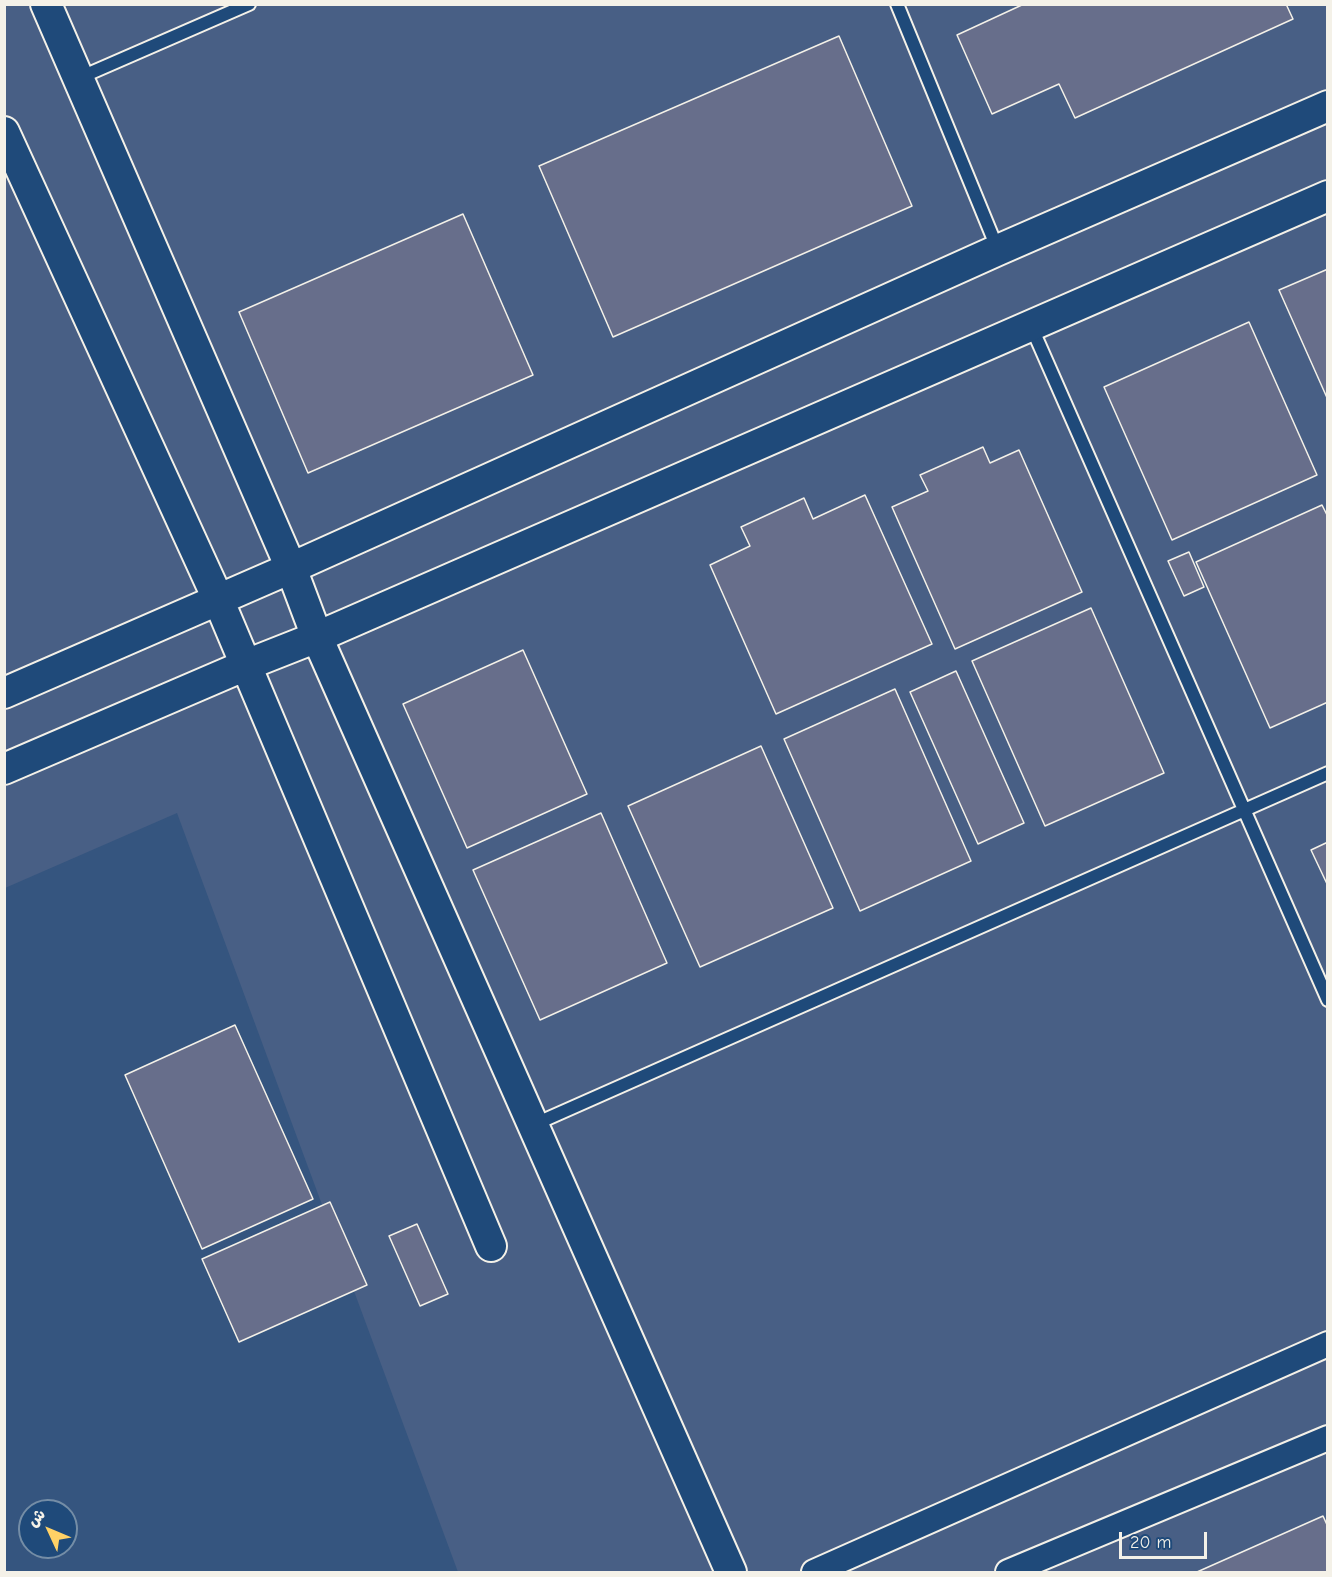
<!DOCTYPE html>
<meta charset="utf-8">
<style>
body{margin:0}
#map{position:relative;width:1332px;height:1577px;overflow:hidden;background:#35557f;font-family:"Comic Neue","Playpen Sans Arabic",sans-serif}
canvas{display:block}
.frame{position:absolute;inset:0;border:6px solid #f4f1e8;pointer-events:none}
.north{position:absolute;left:18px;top:1499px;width:60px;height:60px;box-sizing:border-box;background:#1f4a7a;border:2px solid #748da6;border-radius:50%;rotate:314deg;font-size:16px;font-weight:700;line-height:24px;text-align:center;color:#f4f1e8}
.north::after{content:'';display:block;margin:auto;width:21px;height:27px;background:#ffd166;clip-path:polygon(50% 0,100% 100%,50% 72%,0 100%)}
.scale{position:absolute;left:1119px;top:1532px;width:88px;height:27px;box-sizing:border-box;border:3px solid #f4f1e8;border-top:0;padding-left:8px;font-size:18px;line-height:21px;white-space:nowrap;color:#f4f1e8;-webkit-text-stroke:4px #1f4a7a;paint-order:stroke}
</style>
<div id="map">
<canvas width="1332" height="1577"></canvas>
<div class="frame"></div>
<div class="north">ش</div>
<div class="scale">20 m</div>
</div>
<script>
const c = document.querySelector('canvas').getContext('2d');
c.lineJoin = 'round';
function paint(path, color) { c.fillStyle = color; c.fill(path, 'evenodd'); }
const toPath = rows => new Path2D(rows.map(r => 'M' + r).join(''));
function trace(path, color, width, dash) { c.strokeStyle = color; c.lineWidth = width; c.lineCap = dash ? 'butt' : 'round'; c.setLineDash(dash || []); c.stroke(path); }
paint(toPath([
 [5,5,1327,5,1327,1572,458,1572,177,813,5,888]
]), '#485f85');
const building = toPath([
 [1286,4,1293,19,1075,118,1059,84,992,114,957,35,1024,4,1286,4],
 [839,36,912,206,613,337,539,166,839,36],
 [463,214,533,375,308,473,239,312,463,214],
 [1328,269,1328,400,1279,290,1328,269],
 [1249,322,1317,475,1172,540,1104,387,1249,322],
 [983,447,990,463,1019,450,1082,592,955,649,892,507,928,491,920,475,983,447],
 [865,495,932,644,776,714,710,565,750,546,741,527,804,498,813,519,865,495],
 [1322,505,1328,517,1328,702,1270,728,1196,562,1322,505],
 [1189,552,1204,587,1184,596,1168,561,1189,552],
 [1091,608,1164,773,1045,826,972,661,1091,608],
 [523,650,587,794,467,848,403,704,523,650],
 [956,671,1024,823,978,844,910,692,956,671],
 [895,689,971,861,860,911,784,739,895,689],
 [761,746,833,908,700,967,628,806,761,746],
 [601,813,667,963,540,1020,473,870,601,813],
 [1328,842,1328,886,1311,850,1328,842],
 [235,1025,313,1199,202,1249,125,1075,235,1025],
 [330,1202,367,1285,239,1342,202,1259,330,1202],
 [417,1224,448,1294,420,1306,389,1236,417,1224],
 [1323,1516,1328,1527,1328,1572,1197,1572,1323,1516]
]);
paint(building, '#676e8b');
trace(building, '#f4f1e8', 1.5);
const service = toPath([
 [897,4,998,250],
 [79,78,249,4],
 [1031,326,1328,1000],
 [533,1125,1328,773]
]);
const minor = toPath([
 [814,1572,1328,1344],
 [1008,1572,1328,1438]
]);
const tertiary = toPath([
 [46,4,291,568,317,637,731,1572],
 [4,132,218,599,491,1246],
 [4,693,291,568,998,250,1328,106],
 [4,769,246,665,317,637,1328,196]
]);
trace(service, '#f4f1e8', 16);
trace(minor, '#f4f1e8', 28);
trace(tertiary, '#f4f1e8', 34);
trace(service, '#1f4a7a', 12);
trace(minor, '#1f4a7a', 24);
trace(tertiary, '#1f4a7a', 30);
</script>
